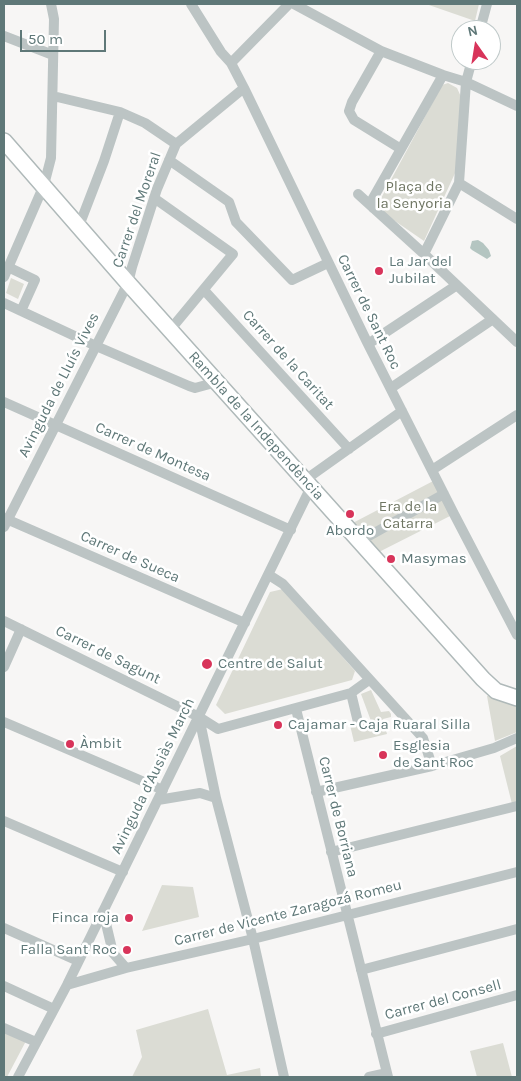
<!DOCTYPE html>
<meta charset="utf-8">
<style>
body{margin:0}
#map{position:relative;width:521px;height:1081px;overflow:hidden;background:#f7f6f5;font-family:Karla,sans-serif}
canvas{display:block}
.frame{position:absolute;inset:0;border:5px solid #5f7878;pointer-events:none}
.north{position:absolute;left:451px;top:20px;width:50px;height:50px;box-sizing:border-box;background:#fff;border:1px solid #bfc9c9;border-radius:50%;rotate:347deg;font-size:14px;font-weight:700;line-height:20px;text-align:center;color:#5f7878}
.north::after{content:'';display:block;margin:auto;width:18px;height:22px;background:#d8345a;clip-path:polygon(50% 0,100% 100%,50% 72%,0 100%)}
.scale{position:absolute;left:20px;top:30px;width:86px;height:22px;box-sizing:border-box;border:2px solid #5f7878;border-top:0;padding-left:6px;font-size:15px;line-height:18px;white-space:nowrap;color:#5f7878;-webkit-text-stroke:4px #fff;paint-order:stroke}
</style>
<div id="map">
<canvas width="521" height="1081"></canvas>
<div class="frame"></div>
<div class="north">N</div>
<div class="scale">50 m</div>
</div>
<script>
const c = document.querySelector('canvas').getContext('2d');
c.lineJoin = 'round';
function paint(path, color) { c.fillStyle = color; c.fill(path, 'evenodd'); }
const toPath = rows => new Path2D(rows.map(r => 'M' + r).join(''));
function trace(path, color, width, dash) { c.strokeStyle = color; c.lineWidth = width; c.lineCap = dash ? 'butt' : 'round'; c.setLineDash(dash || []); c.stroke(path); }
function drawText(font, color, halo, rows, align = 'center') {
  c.font = font + ' Karla,sans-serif'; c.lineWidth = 5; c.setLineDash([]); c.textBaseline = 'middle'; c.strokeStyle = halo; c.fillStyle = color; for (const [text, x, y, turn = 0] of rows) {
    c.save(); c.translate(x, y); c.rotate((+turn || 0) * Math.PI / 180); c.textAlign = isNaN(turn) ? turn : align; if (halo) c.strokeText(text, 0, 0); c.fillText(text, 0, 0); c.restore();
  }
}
paint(toPath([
 [426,4,479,4,475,21],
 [448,83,457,88,462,99,456,171,424,241,379,210,379,202,442,85],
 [11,278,24,284,18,299,6,293],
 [437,479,454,514,373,555,347,526],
 [283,589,355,671,352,680,225,714,216,705,270,592],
 [371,690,381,712,389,711,391,714,391,717,383,719,387,734,354,742,350,725,371,721,361,694],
 [493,694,517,704,517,732,495,741,487,696],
 [517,746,517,803,512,804,500,756],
 [162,885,193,887,199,917,142,931],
 [208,1009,227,1075,260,1068,261,1077,132,1077,142,1057,136,1030],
 [4,1031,26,1041,7,1077,4,1077],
 [503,1043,512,1077,477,1077,470,1051]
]), '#dbdcd4');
paint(toPath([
 [478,240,483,243,489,250,491,256,487,259,472,250,470,248,472,241]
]), '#b4c5c1');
const secondary = toPath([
 [4,141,128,283,483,679,496,691,517,698]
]);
trace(secondary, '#afb9b9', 18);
trace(toPath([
 [191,4,221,52,231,63,244,88,367,342,454,514,517,635],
 [294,4,381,51,443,75,466,82,517,106],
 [480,30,487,4],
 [4,36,53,55],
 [381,51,352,102,349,111,354,120,401,149],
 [231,63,289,4],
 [53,96,120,112,145,123,176,144],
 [169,160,229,202,236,222,292,280,328,263],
 [459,183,517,219],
 [358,194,424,254,459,183,466,82,472,60],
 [154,198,233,254,170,330],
 [373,208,372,200,443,75],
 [79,226,104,161,120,112],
 [424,254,517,342],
 [8,267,35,280,21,311],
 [4,277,44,185,51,158,54,19,51,4],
 [204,290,349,449],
 [4,303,96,346,189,386,195,388,217,382],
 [368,344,457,285],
 [391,388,493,319],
 [4,402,291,530],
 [432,470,517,415],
 [305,480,402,411],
 [4,518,245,623],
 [4,527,128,283,132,267,157,189,176,144,244,88],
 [360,541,444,494],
 [269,575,283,584,423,738,432,766],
 [4,621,199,717,218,729,351,693,369,680],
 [4,667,21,629],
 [351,693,358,722],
 [296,709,388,1077],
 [199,717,216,798,253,939,284,1077],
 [4,722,163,790],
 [316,792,432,766,494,748,517,738],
 [158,800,200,793,216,798],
 [4,821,123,872],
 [331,852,517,806],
 [103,911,113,953,126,968],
 [4,928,78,961],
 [361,970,517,929],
 [67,985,126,968,253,939,517,872],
 [4,986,54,1009],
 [4,1028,36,1042],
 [376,1034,517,995],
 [18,1077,67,985,311,487],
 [369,1077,387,1073]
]), '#bcc4c4', 10);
trace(secondary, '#fff', 15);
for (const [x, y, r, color] of [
 [379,271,5,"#d8345a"],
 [350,514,5,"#d8345a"],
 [391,559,5,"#d8345a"],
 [207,664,6,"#d8345a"],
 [278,725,5,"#d8345a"],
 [70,744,5,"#d8345a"],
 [383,755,5,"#d8345a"],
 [129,918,5,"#d8345a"],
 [127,950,5,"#d8345a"]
]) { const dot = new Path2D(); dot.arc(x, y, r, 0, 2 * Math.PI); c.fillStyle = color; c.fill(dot); trace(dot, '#fff', 2); }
drawText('15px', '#6f7663', '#fff', [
 ["Plaça de",414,187],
 ["la Senyoria",414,204],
 ["Era de la",408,507],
 ["Catarra",408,524]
]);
drawText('15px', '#5f7878', '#fff', [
 ["Carrer del Moreral",137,210,-71],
 ["Carrer de Sant Roc",369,312,64],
 ["Carrer de la Caritat",288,360,48],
 ["Avinguda de Lluís Vives",59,385,-63],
 ["Rambla de la Independència",256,426,48],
 ["Carrer de Montesa",153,452,24],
 ["Carrer de Sueca",130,557,24],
 ["Carrer de Sagunt",108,655,26],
 ["Avinguda d'Ausiàs March",153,776,-64],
 ["Carrer de Borriana",338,817,76],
 ["Carrer de Vicente Zaragozá Romeu",288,913,-14],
 ["Carrer del Consell",443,1000,-15]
]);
drawText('15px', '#5f7878', '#fff', [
 ["La Jar del",389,262],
 ["Jubilat",389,279],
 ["Abordo",350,531,"center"],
 ["Masymas",401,559],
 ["Centre de Salut",218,664],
 ["Cajamar - Caja Ruaral Silla",288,725],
 ["Àmbit",80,744],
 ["Esglesia",393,746],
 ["de Sant Roc",393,763],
 ["Finca roja",119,918,"right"],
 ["Falla Sant Roc",117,950,"right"]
], 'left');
</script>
